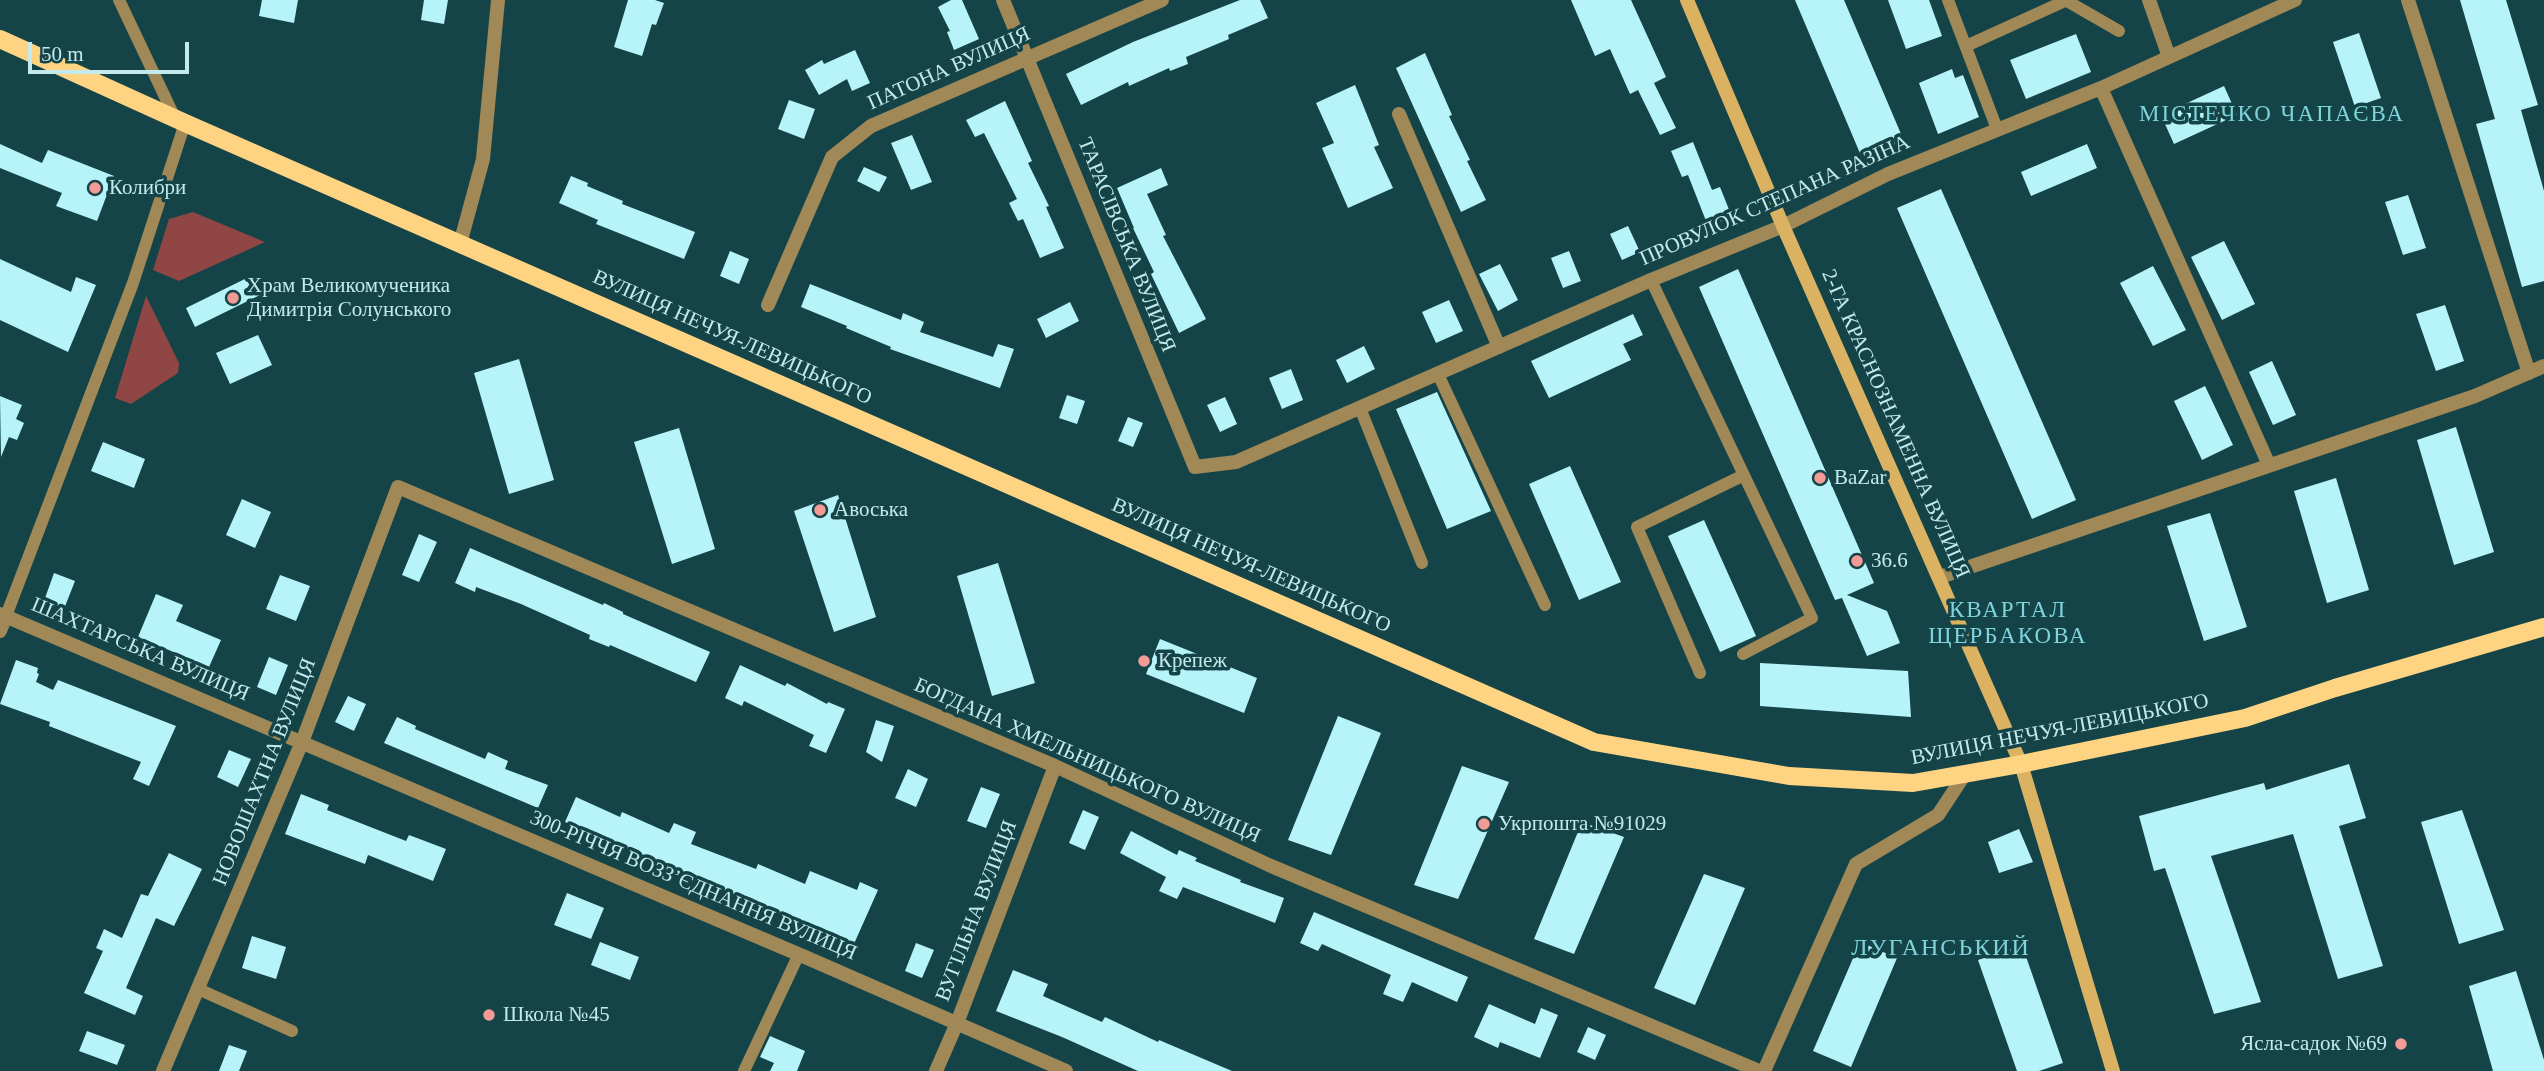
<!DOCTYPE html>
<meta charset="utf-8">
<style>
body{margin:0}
#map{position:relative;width:2544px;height:1071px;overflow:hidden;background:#154448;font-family:Georgia,serif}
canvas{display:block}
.scale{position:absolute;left:28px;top:42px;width:161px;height:32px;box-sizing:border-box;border:4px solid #c2eaed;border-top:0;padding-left:9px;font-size:21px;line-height:24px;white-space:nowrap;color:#c2eaed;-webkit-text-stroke:5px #154448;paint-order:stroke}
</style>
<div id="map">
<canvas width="2544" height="1071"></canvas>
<div class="scale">50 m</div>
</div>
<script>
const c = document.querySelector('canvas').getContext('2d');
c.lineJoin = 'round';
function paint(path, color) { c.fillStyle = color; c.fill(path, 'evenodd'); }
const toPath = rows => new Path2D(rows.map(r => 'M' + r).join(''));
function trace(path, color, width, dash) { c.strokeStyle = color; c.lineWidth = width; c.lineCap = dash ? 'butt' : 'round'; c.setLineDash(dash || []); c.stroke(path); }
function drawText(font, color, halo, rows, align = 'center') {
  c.font = font + ' Georgia,serif'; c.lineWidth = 7; c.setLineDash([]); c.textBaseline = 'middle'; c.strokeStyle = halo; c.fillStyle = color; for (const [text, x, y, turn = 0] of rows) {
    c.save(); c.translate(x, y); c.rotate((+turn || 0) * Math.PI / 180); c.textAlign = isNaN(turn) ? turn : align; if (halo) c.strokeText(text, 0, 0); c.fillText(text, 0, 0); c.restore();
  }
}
paint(toPath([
 [193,212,265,242,179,281,153,270,169,219],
 [146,296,179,363,178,373,131,404,115,398]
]), '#8f4644');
paint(toPath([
 [262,0,298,0,294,23,259,16],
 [424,0,448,0,444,24,421,20],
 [628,0,655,0,664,3,656,25,652,24,642,56,614,47],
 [951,0,962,0,979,39,954,50,947,32,950,31,938,7],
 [1240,0,1260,0,1268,18,1228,35,1229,39,1186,57,1188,64,1170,71,1169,68,1129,86,1128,82,1081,105,1066,74,1133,42],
 [1571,0,1631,0,1666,77,1654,83,1676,128,1660,135,1638,90,1630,94,1610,49,1595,56],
 [1795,0,1844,0,1904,141,1862,158],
 [1888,0,1929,0,1942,36,1906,49],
 [2460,0,2506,0,2538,105,2521,110,2544,191,2544,281,2522,287,2476,124,2495,119],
 [2359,33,2381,98,2355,107,2333,42],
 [2076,34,2091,72,2026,99,2010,60],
 [855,50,870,83,852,91,847,79,819,95,805,70,822,60,824,64],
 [1425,53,1452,115,1449,116,1470,160,1467,161,1486,200,1461,212,1396,68],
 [1952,69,1955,78,1963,75,1979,117,1938,134,1919,83],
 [1355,85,1379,145,1374,147,1393,188,1348,208,1322,148,1334,143,1316,103],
 [2224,86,2237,115,2174,144,2161,115],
 [789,100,815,109,804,139,778,129],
 [1005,101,1032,161,1028,163,1049,206,1046,207,1064,248,1040,258,1023,219,1018,221,1009,203,1017,199,984,133,975,137,966,120],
 [912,135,932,182,911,190,891,143],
 [1693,142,1712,190,1720,187,1732,217,1708,226,1688,175,1682,177,1671,151],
 [0,144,42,163,48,150,114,176,97,221,56,206,62,193,0,168],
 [2087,144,2097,168,2031,196,2021,172],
 [864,167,887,177,879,192,857,181],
 [1161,168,1168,185,1147,194,1166,235,1163,236,1206,319,1179,333,1151,274,1154,272,1133,228,1134,228,1117,188],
 [571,176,588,183,587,186,623,201,622,204,695,232,684,259,596,224,598,220,559,203],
 [1941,189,2076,500,2032,519,1897,208],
 [2408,195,2426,248,2403,255,2385,202],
 [1628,226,1640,252,1622,260,1610,234],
 [2224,241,2255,304,2222,320,2191,257],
 [730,251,749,259,739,284,720,276],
 [1569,251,1581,281,1563,288,1551,258],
 [0,259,71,292,76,277,96,285,68,352,0,320],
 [1500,264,1518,300,1498,311,1479,274],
 [2153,266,2186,330,2153,346,2120,283],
 [1738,269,1874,583,1847,595,1887,611,1900,643,1867,656,1842,598,1835,600,1699,287],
 [253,275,262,294,195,327,186,308],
 [810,284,901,320,903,313,924,322,920,332,993,357,998,344,1014,349,1000,388,890,349,891,347,846,328,847,326,801,307],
 [1449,300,1463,331,1436,343,1422,312],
 [1070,302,1079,321,1046,338,1037,319],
 [2445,305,2464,361,2436,371,2416,314],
 [1633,314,1643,335,1623,344,1631,360,1549,398,1531,361],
 [258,335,272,365,230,384,216,353],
 [1364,346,1375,369,1347,383,1336,360],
 [519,359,554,480,509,494,474,373],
 [2272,361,2296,415,2273,425,2249,372],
 [1291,369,1303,400,1282,409,1269,378],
 [2205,386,2233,445,2202,460,2174,401],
 [1437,392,1491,511,1447,529,1396,409],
 [1067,395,1085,401,1077,424,1059,418],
 [0,396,22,405,16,419,24,423,17,440,9,437,1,457],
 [1225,397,1237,424,1220,432,1207,405],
 [1128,417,1143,423,1133,447,1118,441],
 [2456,427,2494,552,2454,565,2417,440],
 [679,428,715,549,672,564,634,442],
 [103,442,145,459,134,488,91,471],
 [1570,466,1621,582,1579,600,1529,484],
 [2336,478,2369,590,2327,603,2294,491],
 [838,495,876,617,834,632,794,511],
 [242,499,271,512,255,548,226,535],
 [2210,513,2247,627,2204,641,2167,526],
 [1704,520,1756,636,1720,652,1668,536],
 [419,534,437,542,419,582,402,575],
 [470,548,603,605,604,603,623,612,623,614,710,652,696,682,610,645,609,647,589,639,590,635,521,604,476,587,475,592,455,583],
 [998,563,1035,683,992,696,957,576],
 [54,573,75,581,64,609,44,601],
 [280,575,310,586,296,621,266,609],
 [156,594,183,605,176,621,221,640,209,667,138,637],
 [1160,639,1257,678,1244,713,1146,674],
 [269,657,288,665,276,695,257,687],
 [16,660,38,668,37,673,39,674,36,682,53,690,58,680,176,726,149,786,133,779,141,762,49,726,50,722,0,704],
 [1760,663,1908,671,1911,717,1760,706],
 [740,665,785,686,787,683,827,704,828,702,845,709,826,753,809,746,814,735,744,701,742,706,725,698],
 [348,696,366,704,354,731,335,722],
 [1338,716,1381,733,1331,855,1288,840],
 [397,717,416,726,415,729,485,759,488,752,508,761,505,769,548,785,538,808,384,743],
 [876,720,894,726,882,762,866,752],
 [229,750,251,759,238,787,217,777],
 [2349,764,2366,818,2339,826,2383,966,2338,979,2293,834,2211,856,2261,1002,2214,1014,2165,868,2154,871,2139,816,2264,783,2266,790],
 [1462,766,1509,782,1458,899,1414,885],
 [908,769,928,779,916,807,895,798],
 [981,787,1000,794,986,828,967,821],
 [301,794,329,805,327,810,406,841,409,835,446,849,433,881,368,855,365,864,285,834],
 [576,797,620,817,622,812,669,833,674,823,696,832,691,844,756,869,758,864,805,884,810,871,857,890,860,882,878,890,853,946,565,822],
 [1083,810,1099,817,1085,850,1069,843],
 [2462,810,2504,930,2459,944,2421,822],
 [1582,822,1624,837,1574,954,1534,939],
 [2019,829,2033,862,1999,873,1988,842],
 [1131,831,1177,855,1179,850,1197,858,1195,861,1241,880,1240,882,1284,898,1275,923,1183,887,1177,899,1159,891,1166,877,1120,853],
 [169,853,202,869,174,926,156,918,126,988,143,996,135,1015,84,993,103,951,96,948,104,929,122,938,141,894,148,896],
 [1704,874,1745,888,1695,1005,1654,988],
 [567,893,604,908,591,939,554,925],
 [1314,912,1468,977,1457,1002,1412,982,1403,1002,1383,994,1391,975,1322,944,1318,951,1300,943],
 [252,936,286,947,276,979,242,968],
 [600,942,639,957,630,980,591,965],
 [1860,942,1897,958,1851,1067,1813,1051],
 [916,943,934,950,922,978,905,971],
 [2022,945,2063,1063,2039,1071,2017,1071,1978,960],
 [1013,970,1048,984,1043,996,1102,1022,1105,1017,1158,1042,1159,1040,1232,1071,1138,1071,1062,1037,996,1011],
 [2516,971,2544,1060,2544,1071,2493,1071,2469,986],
 [1489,1004,1535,1024,1541,1008,1558,1015,1540,1058,1500,1042,1498,1048,1474,1037],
 [1588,1027,1606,1035,1595,1060,1577,1052],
 [87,1031,125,1045,117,1065,79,1051],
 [770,1036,805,1051,797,1071,770,1071,774,1063,760,1057],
 [229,1045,247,1051,239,1071,219,1071]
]), '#b7f4f9');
trace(toPath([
 [119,0,175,118],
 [1948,0,1997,129],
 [2067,1,2119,31],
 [1966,46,2067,0],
 [1651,280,1812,618,1743,654],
 [1438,374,1545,605],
 [1360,408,1422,563],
 [6,616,133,283,185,123],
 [1700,673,1637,527,1744,475],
 [198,989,292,1031],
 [744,1071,799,954]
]), '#a18857', 12);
trace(toPath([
 [1003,0,1195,467,1236,462,1651,280,1783,226,1888,174,2101,88,2295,0],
 [2149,0,2169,57],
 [2408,0,2529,373],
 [2101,88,2269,465],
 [1399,114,1499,347],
 [460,244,483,159,498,0],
 [768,305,832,157,871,126,1162,0],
 [1940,577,2475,396,2544,366],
 [0,614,805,957,1066,1071],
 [0,631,6,616],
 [163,1071,302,742,398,487,1055,766,1271,866,1759,1071],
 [936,1071,957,1023,1055,766],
 [1764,1071,1856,864,1938,815,1965,774]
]), '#a18857', 14);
trace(toPath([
 [1687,0,1783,226,2021,764,2113,1071]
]), '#dab261', 14);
trace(toPath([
 [0,39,185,123,1594,742,1789,776,1913,783,2021,764,2245,718,2335,688,2544,627]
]), '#fed483', 18);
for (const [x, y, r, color] of [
 [95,188,7,"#f59b97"],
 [233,298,7,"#f59b97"],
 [1820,478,7,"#f59b97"],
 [820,510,7,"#f59b97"],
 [1857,561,7,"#f59b97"],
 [1144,661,7,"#f59b97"],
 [1484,824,7,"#f59b97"],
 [489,1015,7,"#f59b97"],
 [2401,1044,7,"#f59b97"]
]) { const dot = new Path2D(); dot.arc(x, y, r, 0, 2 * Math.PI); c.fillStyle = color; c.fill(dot); trace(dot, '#154448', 2.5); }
drawText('21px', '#c2eaed', '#154448', [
 ["ПАТОНА ВУЛИЦЯ",949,69,-24],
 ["ПРОВУЛОК СТЕПАНА РАЗІНА",1775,201,-24],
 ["ТАРАСІВСЬКА ВУЛИЦЯ",1126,245,68],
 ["ВУЛИЦЯ НЕЧУЯ-ЛЕВИЦЬКОГО",732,338,24],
 ["2-ГА КРАСНОЗНАМЕННА ВУЛИЦЯ",1895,424,66],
 ["ВУЛИЦЯ НЕЧУЯ-ЛЕВИЦЬКОГО",1251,566,24],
 ["ШАХТАРСЬКА ВУЛИЦЯ",140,650,23],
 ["ВУЛИЦЯ НЕЧУЯ-ЛЕВИЦЬКОГО",2060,730,-11],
 ["БОГДАНА ХМЕЛЬНИЦЬКОГО ВУЛИЦЯ",1087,761,24],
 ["НОВОШАХТНА ВУЛИЦЯ",265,772,-68],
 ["300-РІЧЧЯ ВОЗЗ’ЄДНАННЯ ВУЛИЦЯ",693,886,23],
 ["ВУГІЛЬНА ВУЛИЦЯ",977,911,-69]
]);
drawText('21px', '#c2eaed', '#154448', [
 ["Колибри",109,188],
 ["Храм Великомученика",247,286],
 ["Димитрія Солунського",247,310],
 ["BaZar",1834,478],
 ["Авоська",834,510],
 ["36.6",1871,561],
 ["Крепеж",1158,661],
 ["Укрпошта №91029",1498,824],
 ["Школа №45",503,1015],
 ["Ясла-садок №69",2387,1044,"right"]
], 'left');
c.letterSpacing = '2px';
drawText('23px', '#7fd4dc', '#154448', [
 ["МІСТЕЧКО ЧАПАЄВА",2272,115],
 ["КВАРТАЛ",2008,611],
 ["ЩЕРБАКОВА",2008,637]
]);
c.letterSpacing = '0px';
c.letterSpacing = '2px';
drawText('24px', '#7fd4dc', '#154448', [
 ["ЛУГАНСЬКИЙ",1941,949]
]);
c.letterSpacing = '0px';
</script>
